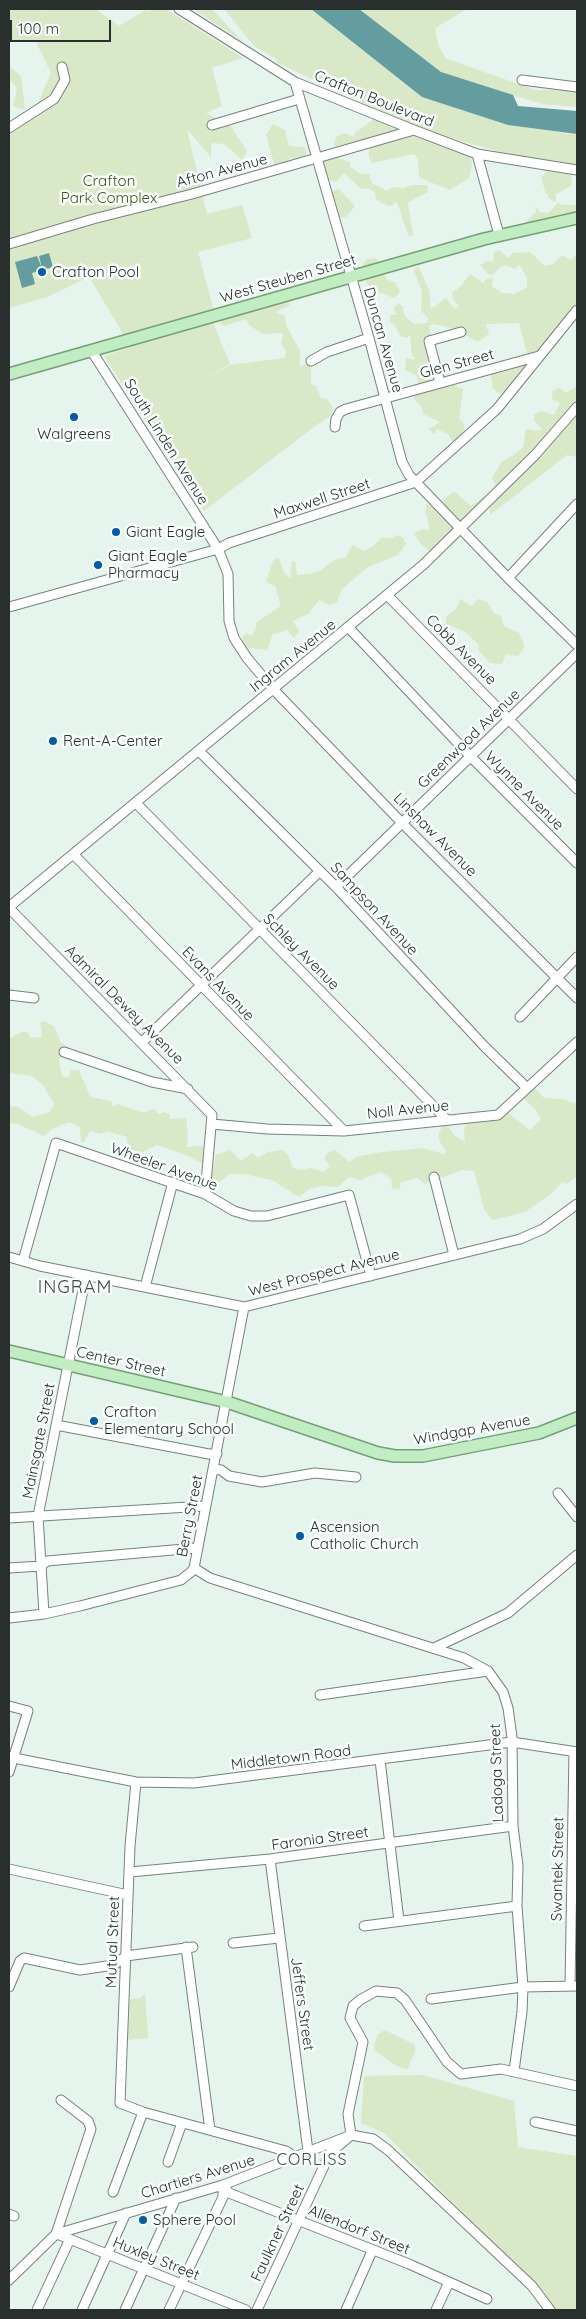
<!DOCTYPE html>
<style>
body{margin:0}
#map{position:relative;width:586px;height:2319px;overflow:hidden;background:#e5f4ec;font-family:Quicksand,sans-serif}
canvas{display:block}
.frame{position:absolute;inset:0;border:10px solid #292f2c;pointer-events:none}
.scale{position:absolute;left:10px;top:20px;width:101px;height:22px;box-sizing:border-box;border:2px solid #292f2c;border-top:0;padding-left:6px;font-size:15px;line-height:18px;white-space:nowrap;color:#292f2c;-webkit-text-stroke:4px #f9fffc;paint-order:stroke}
</style>
<div id="map">
<canvas width="586" height="2319"></canvas>
<div class="frame"></div>
<div class="scale">100 m</div>
</div>
<script>
const c = document.querySelector('canvas').getContext('2d');
c.lineJoin = 'round';
function paint(path, color) { c.fillStyle = color; c.fill(path, 'evenodd'); }
const toPath = rows => new Path2D(rows.map(r => 'M' + r).join(''));
function trace(path, color, width, dash) { c.strokeStyle = color; c.lineWidth = width; c.lineCap = dash ? 'butt' : 'round'; c.setLineDash(dash || []); c.stroke(path); }
function drawText(font, color, halo, rows, align = 'center') {
  c.font = font + ' Quicksand,sans-serif'; c.lineWidth = 5; c.setLineDash([]); c.textBaseline = 'middle'; c.strokeStyle = halo; c.fillStyle = color; for (const [text, x, y, turn = 0] of rows) {
    c.save(); c.translate(x, y); c.rotate((+turn || 0) * Math.PI / 180); c.textAlign = isNaN(turn) ? turn : align; if (halo) c.strokeText(text, 0, 0); c.fillText(text, 0, 0); c.restore();
  }
}
paint(toPath([
 [9,9,41,9,43,11,48,9,95,9,119,26,146,10,149,12,151,9,166,9,243,58,212,68,222,106,206,113,230,125,247,151,242,160,224,144,211,143,211,157,187,129,207,214,242,205,252,238,198,252,213,307,215,327,230,364,191,388,230,365,285,358,286,352,281,343,283,333,262,334,249,325,246,319,224,326,220,324,223,315,284,298,290,304,287,307,275,312,285,316,286,325,300,351,300,367,304,364,311,366,311,384,316,386,321,398,327,399,333,407,331,415,321,423,319,423,204,511,104,356,131,347,89,277,47,297,9,308,9,135,61,100,61,96,38,103,51,73,36,42,9,40],
 [193,9,212,9,242,41],
 [224,9,311,9,422,97,566,134,577,134,577,165,508,154,422,130,278,63,275,58,255,47],
 [355,9,467,9,435,28,438,44,445,58,535,90,577,90,577,107,543,104,437,74,410,54,386,29],
 [9,66,21,76,25,110,13,106,17,88,9,78],
 [374,119,396,127,395,133,338,150,334,144,337,136,345,133,353,137,355,133],
 [273,124,285,130,289,146,304,147,307,154,305,159,295,161,290,157,288,163,275,167,266,135],
 [416,135,470,153,472,165,469,178,450,190,425,180,419,176,418,159,414,154,372,163,369,157,369,148,403,136],
 [325,154,350,162,350,167,360,174,369,174,372,183,387,191,393,187,403,188,412,185,427,185,428,192,408,202,413,235,409,237,397,202,389,206,376,200,375,192,367,188,361,189,344,173,336,182,320,177,317,165],
 [557,166,572,172,571,186,556,194,556,201,554,202,548,198,549,195,546,194,541,177,547,171],
 [339,189,355,206,346,217,338,218,328,192],
 [558,203,562,205,577,205,577,219,527,227,527,220,536,212,535,206,540,212,548,213],
 [499,250,509,258,513,253,530,252,545,266,554,264,559,257,564,256,571,260,577,254,577,304,541,349,527,354,519,323,486,324,489,334,478,342,455,329,434,324,429,326,435,355,429,360,432,372,429,382,425,385,419,384,416,375,405,370,406,358,416,360,412,355,410,335,406,338,400,336,395,325,390,322,390,315,396,315,394,308,398,303,403,306,404,315,414,324,427,323,428,318,421,311,422,291,414,271,415,268,419,267,429,290,431,309,446,298,454,309,459,306,453,299,452,293,461,286,470,274,483,283,486,279,493,278,492,286,502,293,515,294,527,287,527,278,520,265,515,269,505,265,500,267,493,275,488,274,480,265,488,261,493,262,494,252],
 [376,258,387,280,395,282,400,292,394,298,376,291,367,284,363,264,367,259],
 [523,364,526,368,503,396,493,389,490,371],
 [449,383,463,389,459,418,464,424,464,435,454,444,448,434,437,429,434,434,429,429,440,422,423,414,421,406,414,399,415,393],
 [577,386,577,403,497,489,492,478,502,461,512,456,523,447,526,429,539,431,542,429,534,421,534,415,541,411,554,415,560,403,552,399,553,390,560,388,566,393],
 [577,414,577,457,567,455,490,515,490,507],
 [454,491,471,506,486,495,488,497,460,522,448,510,443,501],
 [426,504,437,508,440,514,450,521,454,529,430,551,420,543,414,533,422,529,430,530,426,514],
 [398,535,403,538,406,544,398,555,368,567,342,589,337,602,330,605,319,600,308,614,293,621,299,631,294,638,287,630,272,635,267,650,241,647,243,636,248,633,250,636,255,631,257,622,281,606,275,586,266,582,273,561,277,558,279,559,285,574,290,578,292,561,295,561,297,575,309,574,320,571,334,560,346,557,352,545,364,551,373,546,382,537,390,539],
 [460,599,472,606,478,599,487,602,494,613,501,616,504,626,519,633,525,647,518,656,506,654,502,664,490,663,479,651,478,644,465,632,446,624,446,617,456,609],
 [43,1021,54,1026,61,1043,68,1047,59,1060,62,1076,69,1078,71,1070,79,1070,90,1097,111,1101,113,1107,117,1104,144,1113,153,1109,159,1114,164,1112,169,1114,170,1119,186,1118,188,1136,187,1147,203,1146,205,1159,202,1163,189,1156,157,1145,141,1153,128,1148,127,1137,107,1131,100,1134,90,1131,84,1142,81,1142,80,1127,69,1122,52,1129,44,1136,18,1124,9,1123,9,1106,18,1107,33,1117,50,1112,54,1104,43,1085,32,1076,9,1073,9,1039,21,1032,28,1032,30,1038,42,1037,40,1023],
 [529,1081,544,1098,563,1099,577,1104,577,1176,567,1184,562,1182,552,1193,525,1212,492,1220,484,1209,474,1171,462,1170,425,1184,417,1178,401,1182,399,1190,392,1188,391,1179,381,1172,360,1180,349,1177,338,1187,323,1186,309,1189,299,1197,272,1180,244,1174,230,1174,213,1187,210,1180,216,1155,230,1150,241,1161,252,1153,258,1158,268,1152,282,1150,288,1155,293,1168,300,1170,311,1168,324,1172,330,1166,324,1158,329,1152,335,1150,349,1162,356,1157,375,1153,422,1148,444,1154,446,1152,439,1140,439,1133,443,1125,449,1127,455,1136,465,1142,464,1128,469,1120,497,1121,507,1112,530,1130,541,1120,535,1109,522,1097],
 [145,1994,148,2038,128,2040,130,1999,140,1998],
 [385,2030,415,2045,415,2052,407,2070,395,2065,375,2051,374,2046,378,2034],
 [423,2075,514,2101,518,2147,577,2156,577,2310,555,2310,546,2297,384,2133,361,2123,364,2076]
]), '#d9e8c6');
paint(toPath([
 [311,9,359,9,441,72,513,95,518,106,577,111,577,134,508,125,422,97],
 [49,253,53,267,32,273,35,284,22,288,15,262,37,256,42,268,39,256]
]), '#639d9f');
const minor = toPath([
 [179,9,295,82,414,130,477,154,577,170],
 [522,80,577,87],
 [295,82,369,338,402,462,409,475,508,578,577,645],
 [212,125,299,99],
 [9,128,54,99,65,80,62,67],
 [477,154,499,235],
 [9,244,93,219,192,194,414,130],
 [91,350,218,549,228,574,229,621,234,638,247,658,274,690,402,823,577,998],
 [311,361,327,352,369,338],
 [440,383,429,341,461,332],
 [335,427,336,419,340,412,346,409,539,356],
 [508,578,577,504],
 [388,596,577,789],
 [9,607,218,549,229,543,416,482,497,409,577,310],
 [349,628,472,758,577,863],
 [199,751,336,887,485,1047,527,1088],
 [136,803,447,1120],
 [73,854,344,1131],
 [336,887,577,653],
 [9,907,423,565,535,455,577,407],
 [9,908,212,1115,205,1194],
 [9,995,34,998],
 [520,1017,577,957],
 [142,1042,320,871],
 [64,1052,152,1082,188,1089],
 [212,1124,267,1129,344,1131,498,1115,577,1042],
 [434,1177,454,1255],
 [9,1257,40,1266,244,1307,520,1239,543,1229,577,1204],
 [23,1261,56,1143,205,1194,234,1211,251,1216,267,1216,349,1195,371,1276],
 [145,1287,173,1182],
 [56,1425,209,1454,217,1454],
 [213,1469,221,1470,229,1476,262,1482,315,1473,356,1477],
 [558,1493,577,1517],
 [9,1518,205,1506],
 [9,1568,41,1566,47,1561,196,1548],
 [194,1568,210,1578,464,1658,488,1671,503,1692,508,1708,512,1737,513,1826,518,1866,517,1906,523,1987,522,2012,514,2071],
 [44,1614,38,1516,86,1275],
 [9,1618,44,1614,80,1606,181,1580,191,1572,194,1568,244,1307],
 [434,1648,508,1613,577,1555],
 [320,1695,488,1671],
 [9,1706,28,1711,9,1772],
 [9,1757,136,1782,194,1783,512,1742,577,1752],
 [380,1760,399,1921],
 [136,1782,130,1846,120,2103,143,2112,286,2151,296,2158],
 [270,1859,308,2151],
 [9,1869,128,1895],
 [130,1872,270,1859,513,1826],
 [364,1926,517,1906],
 [233,1943,279,1938],
 [186,1947,210,2130],
 [570,1986,574,1752],
 [9,1987,20,1961,24,1958,80,1970,114,1965,126,1956,193,1947],
 [431,1999,523,1987,577,1986],
 [535,2122,577,2131],
 [168,2162,182,2123],
 [223,2185,229,2193,409,2264,487,2299],
 [113,2192,143,2112],
 [9,2214,14,2216],
 [56,2234,91,2129,88,2121,61,2100],
 [57,2234,246,2310],
 [9,2280,56,2234,223,2185,351,2135,373,2139,388,2150,532,2286,550,2310],
 [37,2310,70,2239],
 [82,2310,126,2213],
 [125,2310,176,2198],
 [169,2310,223,2197,223,2185],
 [257,2310,330,2153,351,2135,348,2114,363,2042,350,2018,353,2006,360,2000,376,1991,397,1993,405,2000,447,2062,461,2074,501,2069,577,2086],
 [346,2310,372,2251],
 [436,2310,449,2282]
]);
const major = toPath([
 [9,374,484,239,577,218],
 [9,1351,227,1402,378,1453,395,1456,423,1456,539,1433,577,1418]
]);
trace(minor, '#75837b', 11);
trace(major, '#72a174', 14);
trace(minor, '#fff', 9);
trace(major, '#c2ecc2', 11);
for (const [x, y, r, color] of [
 [42,272,5,"#035ca9"],
 [74,417,5,"#035ca9"],
 [116,532,5,"#035ca9"],
 [98,565,5,"#035ca9"],
 [53,741,5,"#035ca9"],
 [94,1421,5,"#035ca9"],
 [300,1536,5,"#035ca9"],
 [143,2220,5,"#035ca9"]
]) { const dot = new Path2D(); dot.arc(x, y, r, 0, 2 * Math.PI); c.fillStyle = color; c.fill(dot); trace(dot, '#f9fffc', 2); }
drawText('15px', '#292f2c', '#f9fffc', [
 ["Crafton Boulevard",374,99,22],
 ["Afton Avenue",222,171,-15],
 ["West Steuben Street",288,279,-16],
 ["Duncan Avenue",383,340,74],
 ["Glen Street",457,364,-15],
 ["South Linden Avenue",166,442,58],
 ["Maxwell Street",322,499,-18],
 ["Cobb Avenue",461,650,45],
 ["Ingram Avenue",293,656,-39],
 ["Greenwood Avenue",469,739,-44],
 ["Wynne Avenue",524,791,45],
 ["Linshaw Avenue",435,835,45],
 ["Sampson Avenue",374,909,47],
 ["Schley Avenue",301,952,45],
 ["Evans Avenue",218,984,46],
 ["Admiral Dewey Avenue",124,1005,45],
 ["Noll Avenue",408,1110,-6],
 ["Wheeler Avenue",164,1167,20],
 ["West Prospect Avenue",324,1273,-14],
 ["Center Street",121,1362,13],
 ["Windgap Avenue",472,1430,-10],
 ["Mainsgate Street",39,1441,-79],
 ["Berry Street",190,1516,-79],
 ["Middletown Road",291,1758,-7],
 ["Ladoga Street",497,1773,-92],
 ["Faronia Street",320,1839,-8],
 ["Swantek Street",558,1869,-89],
 ["Mutual Street",113,1942,-88],
 ["Jeffers Street",302,2004,82],
 ["Chartiers Avenue",198,2177,-17],
 ["Allendorf Street",359,2230,22],
 ["Faulkner Street",278,2233,-65],
 ["Huxley Street",156,2259,22]
]);
drawText('15px', '#3e5314', '#f9fffc', [
 ["Crafton",109,181],
 ["Park Complex",109,198]
]);
drawText('15px', '#292f2c', '#f9fffc', [
 ["Crafton Pool",52,272],
 ["Walgreens",74,434,"center"],
 ["Giant Eagle",126,532],
 ["Giant Eagle",108,556],
 ["Pharmacy",108,573],
 ["Rent-A-Center",63,741],
 ["Crafton",104,1412],
 ["Elementary School",104,1429],
 ["Ascension",310,1527],
 ["Catholic Church",310,1544],
 ["Sphere Pool",153,2220]
], 'left');
c.letterSpacing = '1px';
drawText('16px', '#3f4b45', '#f9fffc', [
 ["CORLISS",312,2160]
]);
c.letterSpacing = '0px';
c.letterSpacing = '1px';
drawText('18px', '#3f4b45', '#f9fffc', [
 ["INGRAM",75,1288]
]);
c.letterSpacing = '0px';
</script>
